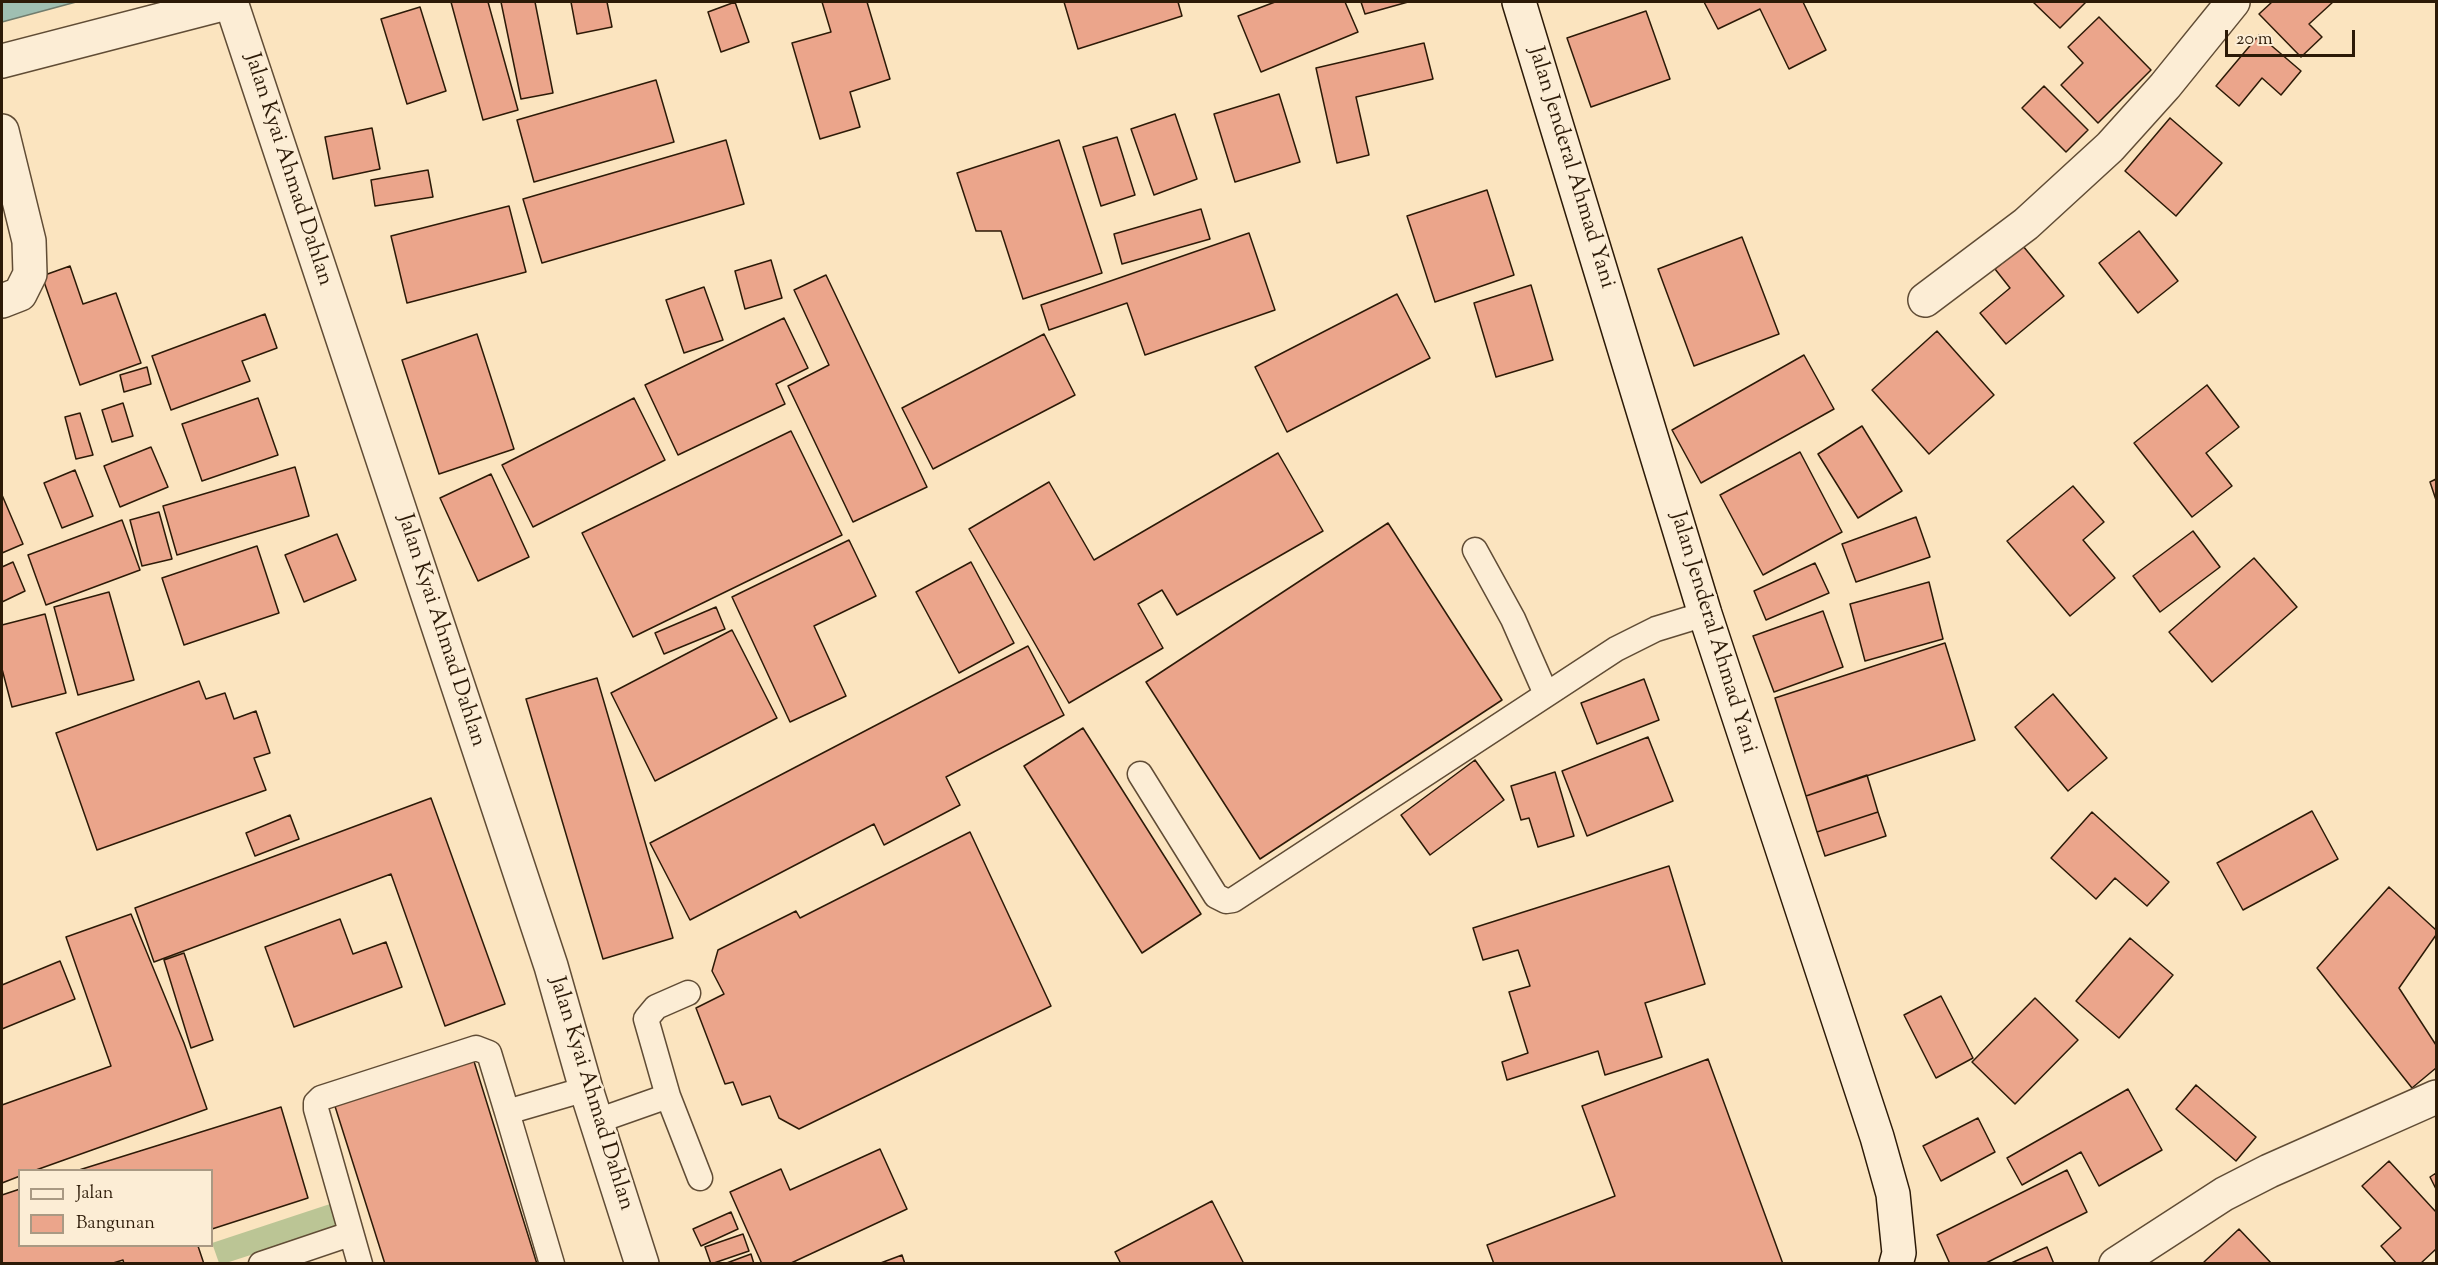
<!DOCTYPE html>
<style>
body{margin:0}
#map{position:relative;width:2438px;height:1265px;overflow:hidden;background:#fbe4bf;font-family:"Sorts Mill Goudy",serif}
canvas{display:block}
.frame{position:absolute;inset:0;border:3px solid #2c1a07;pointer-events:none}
.legend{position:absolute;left:18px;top:1169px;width:195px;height:78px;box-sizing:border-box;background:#fcedd5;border:2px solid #a99983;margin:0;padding:8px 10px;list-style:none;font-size:18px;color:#2c1a07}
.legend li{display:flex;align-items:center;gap:12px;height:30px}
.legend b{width:30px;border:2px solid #a99983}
.scale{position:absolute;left:2225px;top:30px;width:130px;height:27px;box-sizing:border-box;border:3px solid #2c1a07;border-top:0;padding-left:8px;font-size:18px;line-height:21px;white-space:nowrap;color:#2c1a07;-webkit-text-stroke:4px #fcedd5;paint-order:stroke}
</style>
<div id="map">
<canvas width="2438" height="1265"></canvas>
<div class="frame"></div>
<ul class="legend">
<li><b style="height:8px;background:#fcedd5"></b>Jalan</li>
<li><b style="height:16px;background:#eba58b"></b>Bangunan</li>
</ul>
<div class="scale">20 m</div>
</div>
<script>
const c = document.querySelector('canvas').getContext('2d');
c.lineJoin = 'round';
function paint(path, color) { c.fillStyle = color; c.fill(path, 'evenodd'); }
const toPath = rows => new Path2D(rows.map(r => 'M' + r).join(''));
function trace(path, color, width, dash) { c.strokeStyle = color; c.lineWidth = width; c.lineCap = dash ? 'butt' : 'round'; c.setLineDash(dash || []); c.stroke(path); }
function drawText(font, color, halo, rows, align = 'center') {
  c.font = font + ' "Sorts Mill Goudy",serif'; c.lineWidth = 5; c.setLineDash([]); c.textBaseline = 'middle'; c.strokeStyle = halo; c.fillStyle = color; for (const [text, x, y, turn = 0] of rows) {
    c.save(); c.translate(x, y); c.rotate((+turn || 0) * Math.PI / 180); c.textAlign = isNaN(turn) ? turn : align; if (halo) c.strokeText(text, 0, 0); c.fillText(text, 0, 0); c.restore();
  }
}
paint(toPath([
 [330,1204,337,1227,226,1263,219,1263,212,1243]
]), '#bbc595');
const water = toPath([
 [2,2,76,2,2,22,2,2]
]);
paint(water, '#9fbfb2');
trace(water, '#717d6e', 1.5);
const building = toPath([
 [451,2,488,2,518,110,483,120,451,2],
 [501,2,535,2,553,93,521,99,501,2],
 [571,2,607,2,612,27,577,34,571,2],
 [735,2,749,42,721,52,708,12,735,2],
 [822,2,867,2,890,79,850,92,860,127,820,139,792,43,831,32,822,2],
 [1064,2,1178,2,1182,16,1078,49,1064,2],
 [1275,2,1345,2,1358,32,1261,72,1238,16,1275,2],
 [1361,2,1408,2,1365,14,1361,2],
 [1704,2,1803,2,1826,50,1789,69,1760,9,1718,29,1704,2],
 [2033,2,2086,2,2060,28,2033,2],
 [2272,2,2333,2,2309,24,2322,37,2301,57,2259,14,2272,2],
 [420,7,446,91,407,104,381,19,420,7],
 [1646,11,1670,79,1591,107,1567,38,1646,11],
 [2099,17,2151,70,2098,123,2061,85,2083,63,2068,47,2099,17],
 [2259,35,2301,71,2281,95,2262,78,2239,106,2216,86,2259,35],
 [1424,43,1433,79,1356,97,1369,155,1337,163,1316,68,1424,43],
 [656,80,674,142,534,182,517,120,656,80],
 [2044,86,2088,130,2066,152,2022,108,2044,86],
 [1279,94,1300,162,1235,182,1214,114,1279,94],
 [1175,114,1197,179,1154,195,1131,129,1175,114],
 [2170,118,2222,163,2176,216,2125,171,2170,118],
 [372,128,380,169,333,179,325,137,372,128],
 [1117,137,1135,195,1101,206,1083,147,1117,137],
 [726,140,744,204,542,263,523,199,726,140],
 [1059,140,1102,273,1023,299,1001,231,976,231,957,173,1059,140],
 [428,170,433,197,375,206,371,180,428,170],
 [1487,190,1514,275,1435,302,1407,216,1487,190],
 [509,206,526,272,407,303,391,236,509,206],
 [1201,209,1210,239,1122,264,1114,234,1201,209],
 [2139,231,2178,281,2138,313,2099,263,2139,231],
 [1249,233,1275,310,1145,355,1127,303,1049,330,1041,305,1249,233],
 [1742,237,1779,334,1694,366,1658,269,1742,237],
 [2023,246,2064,296,2006,344,1980,313,2010,288,1995,269,2023,246],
 [771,260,782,298,745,309,735,271,771,260],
 [70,266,83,304,116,293,141,363,80,385,42,276,70,266],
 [826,275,927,487,853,522,788,386,829,365,794,290,826,275],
 [1531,285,1553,360,1496,377,1474,303,1531,285],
 [704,287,723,340,684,353,666,300,704,287],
 [1397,294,1430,358,1287,432,1255,367,1397,294],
 [265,314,277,348,242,361,250,381,171,410,152,356,265,314],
 [784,318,808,368,776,384,785,404,678,455,645,385,784,318],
 [1937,331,1994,395,1929,454,1872,390,1937,331],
 [477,334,514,449,439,474,402,360,477,334],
 [1044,334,1075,395,933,469,902,408,1044,334],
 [1804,355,1834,409,1701,483,1672,430,1804,355],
 [147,367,151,384,124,392,120,375,147,367],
 [2207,385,2239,427,2206,453,2232,486,2192,517,2134,443,2207,385],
 [258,398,278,455,202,481,182,424,258,398],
 [634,398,665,460,533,527,502,465,634,398],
 [123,403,133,436,112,442,102,410,123,403],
 [80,413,93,455,76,459,65,417,80,413],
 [1862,426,1902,491,1858,518,1818,454,1862,426],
 [791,431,842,535,633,637,582,533,791,431],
 [151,447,168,487,120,507,104,466,151,447],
 [1800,452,1842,532,1763,575,1720,495,1800,452],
 [1278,453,1323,531,1177,615,1162,590,1138,604,1163,648,1069,703,969,529,1049,482,1094,560,1278,453],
 [295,467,309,516,177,555,163,506,295,467],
 [75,470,93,516,62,528,44,483,75,470],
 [491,474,529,557,478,581,440,498,491,474],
 [2436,479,2436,500,2430,482,2436,479],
 [2073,486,2104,522,2083,540,2115,578,2070,616,2007,541,2073,486],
 [2,495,23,544,2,553,2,495],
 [159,512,172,559,142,566,130,520,159,512],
 [1916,517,1930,557,1856,582,1842,544,1916,517],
 [122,520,140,570,46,605,28,555,122,520],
 [1388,523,1502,700,1260,859,1146,682,1388,523],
 [2193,531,2220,567,2160,612,2133,576,2193,531],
 [337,534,356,580,304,602,285,555,337,534],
 [849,540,876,596,814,626,846,696,790,722,732,597,849,540],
 [257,546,279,613,184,645,162,578,257,546],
 [2254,558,2297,607,2212,682,2169,632,2254,558],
 [13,562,25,591,2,602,2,567,13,562],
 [971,562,1014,643,959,673,916,592,971,562],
 [1815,563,1829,593,1766,620,1754,591,1815,563],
 [1929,582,1943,639,1865,661,1850,604,1929,582],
 [109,592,134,680,78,695,54,607,109,592],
 [716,607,725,629,664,654,655,633,716,607],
 [1823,611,1843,667,1774,692,1753,636,1823,611],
 [45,614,66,693,12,707,2,669,2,625,45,614],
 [732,630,777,718,655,781,611,693,732,630],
 [1945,643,1975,740,1806,796,1775,698,1945,643],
 [1028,646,1064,715,946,777,960,805,884,845,874,824,690,920,650,843,1028,646],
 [597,678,673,938,603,959,526,699,597,678],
 [1644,679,1659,720,1597,744,1581,703,1644,679],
 [199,681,206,699,225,693,234,719,256,711,270,753,254,758,266,790,97,850,56,733,199,681],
 [2053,694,2107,758,2068,791,2015,727,2053,694],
 [1083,728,1201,914,1142,953,1024,766,1083,728],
 [1648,737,1673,801,1587,836,1562,771,1648,737],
 [1475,760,1504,800,1430,855,1401,815,1475,760],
 [1555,772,1574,836,1538,847,1529,818,1521,820,1511,786,1555,772],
 [1867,775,1878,812,1817,832,1806,796,1867,775],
 [431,798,505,1004,445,1026,391,874,154,962,135,908,431,798],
 [2312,811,2338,859,2243,910,2217,863,2312,811],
 [1878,812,1886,836,1825,856,1817,832,1878,812],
 [2092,812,2169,882,2147,906,2115,878,2096,899,2051,858,2092,812],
 [290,815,299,839,255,856,246,833,290,815],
 [970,832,1051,1006,799,1129,779,1118,770,1096,742,1105,733,1082,725,1084,696,1008,724,994,712,971,718,950,796,911,800,918,970,832],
 [1669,866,1705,984,1645,1003,1662,1057,1605,1075,1598,1051,1507,1080,1502,1062,1528,1053,1509,992,1530,986,1518,950,1483,960,1473,928,1669,866],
 [2389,887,2436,930,2436,935,2399,988,2436,1045,2436,1068,2412,1088,2317,968,2389,887],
 [131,914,184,1043,207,1109,36,1170,20,1170,20,1176,2,1183,2,1105,111,1066,66,937,131,914],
 [340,919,353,954,386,942,402,987,294,1027,265,947,340,919],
 [2130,938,2173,975,2119,1038,2076,1001,2130,938],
 [184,953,213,1040,191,1048,164,960,184,953],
 [60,961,75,999,2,1029,2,985,60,961],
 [1941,996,1973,1058,1936,1078,1904,1015,1941,996],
 [2035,998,2078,1040,2015,1104,1972,1062,2035,998],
 [472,1055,537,1264,385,1264,333,1100,472,1055],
 [1708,1059,1783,1264,1494,1264,1487,1245,1615,1196,1582,1106,1708,1059],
 [2196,1085,2256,1137,2236,1161,2176,1109,2196,1085],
 [2128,1089,2162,1150,2099,1186,2081,1152,2022,1185,2007,1158,2128,1089],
 [281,1107,308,1198,212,1229,212,1170,79,1170,281,1107],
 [1978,1118,1995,1152,1941,1181,1923,1146,1978,1118],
 [880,1149,907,1209,789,1264,762,1264,730,1192,781,1169,790,1190,880,1149],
 [2389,1161,2436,1212,2436,1249,2420,1264,2397,1264,2381,1246,2401,1228,2362,1186,2389,1161],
 [2067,1170,2087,1212,1984,1264,1950,1264,1937,1235,2067,1170],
 [2436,1173,2436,1189,2430,1177,2436,1173],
 [20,1189,20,1246,198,1246,204,1264,124,1264,123,1260,110,1264,2,1264,2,1195,20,1189],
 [1212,1201,1244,1264,1121,1264,1115,1252,1212,1201],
 [731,1212,738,1229,701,1246,693,1229,731,1212],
 [2239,1229,2272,1264,2205,1264,2204,1262,2239,1229],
 [743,1234,749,1251,711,1264,705,1247,743,1234],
 [2047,1247,2054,1264,2009,1264,2047,1247],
 [751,1254,754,1264,724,1264,751,1254],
 [902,1255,905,1264,878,1264,902,1255]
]);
paint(building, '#eba58b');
trace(building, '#2c1a07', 1.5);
const service = toPath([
 [1475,550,1513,619,1546,694],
 [1140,774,1216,896,1226,901,1233,900,1616,649,1656,629,1705,614],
 [668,1096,700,1178],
 [507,1112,552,1264],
 [597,1121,668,1096,646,1019,656,1007,688,993],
 [261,1264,350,1234],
 [360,1264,316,1109,316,1103,321,1098,476,1048,489,1053,507,1112,586,1089]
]);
const minor = toPath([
 [2,131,29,241,30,274,20,294,2,301],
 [1925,300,2026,224,2110,147,2165,86,2233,2],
 [2116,1264,2224,1194,2269,1171,2436,1097]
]);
const tertiary = toPath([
 [231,2,551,966,586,1089,642,1264],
 [2,61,230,2]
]);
const secondary = toPath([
 [1519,2,1705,614,1877,1137,1893,1194,1899,1253,1896,1264]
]);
trace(service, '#604c35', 27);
trace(minor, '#604c35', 36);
trace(tertiary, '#604c35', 36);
trace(secondary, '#2c1a07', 36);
trace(service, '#fcedd5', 24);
trace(minor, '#fcedd5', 33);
trace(tertiary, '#fcedd5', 33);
trace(secondary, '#fcedd5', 33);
drawText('22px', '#2c1a07', '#fcedd5', [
 ["Jalan Jenderal Ahmad Yani",1570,168,73],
 ["Jalan Kyai Ahmad Dahlan",287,170,72],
 ["Jalan Kyai Ahmad Dahlan",440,631,72],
 ["Jalan Jenderal Ahmad Yani",1712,633,73],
 ["Jalan Kyai Ahmad Dahlan",590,1094,73]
]);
</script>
